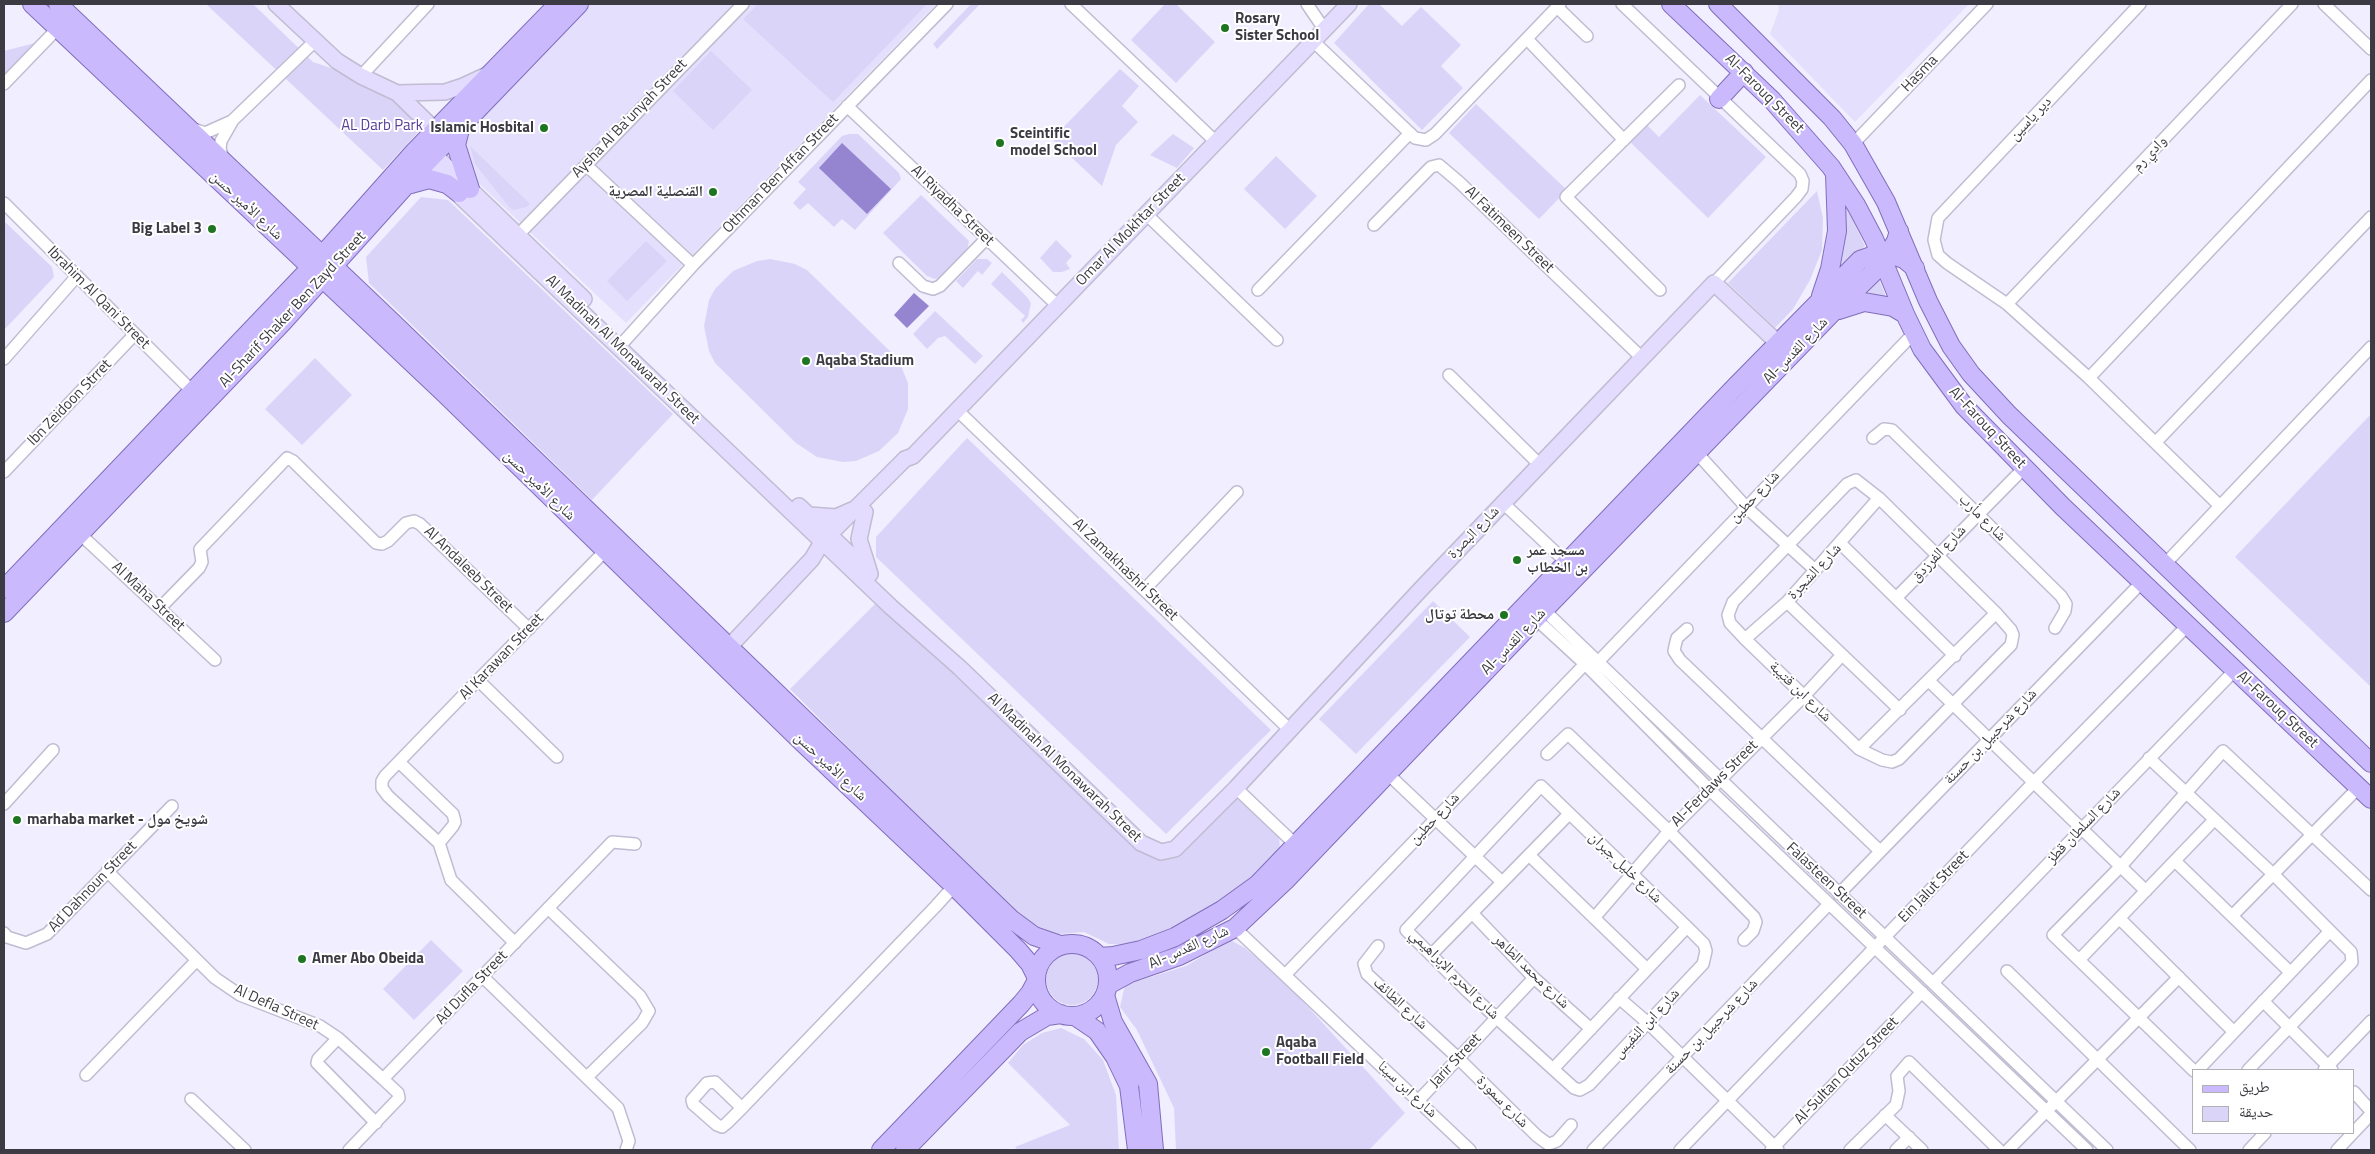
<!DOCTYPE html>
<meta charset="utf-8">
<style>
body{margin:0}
#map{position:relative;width:2375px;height:1154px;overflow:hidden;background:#f1eeff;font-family:"Titillium Web","Noto Naskh Arabic",sans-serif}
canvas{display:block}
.frame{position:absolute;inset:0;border:5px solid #3c3b43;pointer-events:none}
.legend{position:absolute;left:2192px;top:1069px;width:162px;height:65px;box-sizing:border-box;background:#fff;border:1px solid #b1b1b4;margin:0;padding:6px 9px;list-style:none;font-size:15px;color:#3c3b43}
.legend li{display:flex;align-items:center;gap:10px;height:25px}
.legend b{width:25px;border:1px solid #b1b1b4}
</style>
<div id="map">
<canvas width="2375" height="1154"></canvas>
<div class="frame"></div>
<ul class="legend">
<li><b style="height:6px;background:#cab9fd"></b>طريق</li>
<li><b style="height:14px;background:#dbd4f9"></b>حديقة</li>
</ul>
</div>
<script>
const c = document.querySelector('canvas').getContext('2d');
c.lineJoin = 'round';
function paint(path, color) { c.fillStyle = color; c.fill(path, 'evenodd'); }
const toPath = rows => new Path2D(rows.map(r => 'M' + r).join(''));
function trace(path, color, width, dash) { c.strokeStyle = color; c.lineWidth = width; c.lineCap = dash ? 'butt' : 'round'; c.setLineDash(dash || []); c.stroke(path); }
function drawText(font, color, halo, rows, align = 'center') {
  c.font = font + ' "Titillium Web","Noto Naskh Arabic",sans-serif'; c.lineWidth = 4; c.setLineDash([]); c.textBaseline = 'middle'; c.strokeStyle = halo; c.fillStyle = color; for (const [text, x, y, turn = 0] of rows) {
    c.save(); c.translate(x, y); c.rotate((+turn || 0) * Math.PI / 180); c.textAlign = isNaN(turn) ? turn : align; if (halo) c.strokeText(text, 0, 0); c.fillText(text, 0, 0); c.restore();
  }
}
paint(toPath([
 [590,4,936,4,626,323,447,153],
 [1778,4,1969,4,1855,122,1770,34,1779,10]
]), '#e4dffc');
paint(toPath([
 [206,4,253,4,313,62,343,72,412,109,421,129,383,170],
 [758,4,927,4,833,102,743,19],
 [971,4,980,4,937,49,933,44],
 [1165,4,1176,4,1215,42,1176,83,1131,40],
 [1369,4,1379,4,1402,26,1421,7,1461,45,1441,66,1463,88,1422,130,1334,43],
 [35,43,4,75,4,51],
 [711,51,752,90,713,130,673,91],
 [1120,69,1139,86,1122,106,1138,122,1116,145,1102,186,1052,139],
 [1700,95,1766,157,1708,218,1630,142,1647,125,1659,137],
 [1476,104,1567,190,1539,219,1449,133],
 [849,134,858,134,899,173,901,179,855,230,842,219,834,227,808,203,800,210,793,203,806,189,798,182,842,136],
 [1173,134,1194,148,1177,168,1150,155],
 [470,146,530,204,526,207,514,210,510,208,475,164],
 [1276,156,1317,196,1285,229,1244,189],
 [1817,191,1823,218,1822,250,1810,280,1793,309,1775,328,1728,283],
 [921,195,969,241,967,251,940,278,935,279,927,276,883,233],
 [1841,196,1865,246,1832,276],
 [421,197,448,200,673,414,592,500,369,283,366,257],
 [4,221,52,267,54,277,4,330],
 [1056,240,1072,256,1066,263,1070,269,1062,272,1053,272,1040,258],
 [646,241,667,261,627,301,607,281],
 [770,259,795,264,807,270,898,359,908,383,908,409,898,433,879,451,856,461,843,462,817,457,796,443,715,363,709,351,704,326,709,300,715,289,733,271,757,261],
 [977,259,987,259,992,263,982,275,978,271,963,288,956,281],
 [1002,272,1027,297,1031,303,1028,317,1023,323,1021,320,1025,316,991,284],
 [1877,275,1887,299,1854,298],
 [935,311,983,356,975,364,945,336,938,338,927,349,913,334],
 [315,358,352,395,302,445,265,409],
 [2371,414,2371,687,2235,557],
 [967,438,1271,730,1166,834,876,557,876,537],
 [881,598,1151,852,1175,851,1236,797,1279,836,1280,850,1258,874,1226,901,1166,932,1134,945,1109,944,1084,932,1048,935,1025,925,790,689],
 [1433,601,1470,637,1356,754,1319,719],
 [431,940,463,971,414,1020,383,989],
 [1230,940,1245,948,1288,985,1405,1113,1369,1150,1176,1150,1174,1108,1137,1030,1120,1007,1125,985,1186,966],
 '1046 979a26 26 0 1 1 52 0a26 26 0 1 1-52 0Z',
 [1061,1028,1084,1039,1103,1060,1116,1095,1119,1150,1018,1150,1015,1147,1070,1125,1008,1063,1023,1045,1042,1033]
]), '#dbd4f9');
paint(toPath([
 [842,143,891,189,867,214,819,168],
 [914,293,929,306,907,328,894,315]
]), '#9584d0');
const street = toPath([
 [1071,4,1216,142],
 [1307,4,1324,29],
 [1622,4,1800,174,1803,181,1802,189,1796,197,1714,283],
 [2140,4,1938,218,1934,240,1938,255,1947,263,2007,304,2089,378,2220,506],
 [2324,4,2371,49],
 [1557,7,1587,36],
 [1527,39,1624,140],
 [1313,41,1415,138,1426,140,1435,134,1560,4],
 [361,76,428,4],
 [4,84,58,28],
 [847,106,1058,306],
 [191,128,205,133,232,121],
 [1853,144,1987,4],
 [224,161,220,149,221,141,233,120,315,41],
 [586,165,693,265],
 [4,203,193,392],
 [1146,214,1277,340],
 [1374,225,1431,167,1439,165,1459,182,1642,358],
 [518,235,743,4],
 [899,263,923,286,933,289,940,286,986,239],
 [1258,290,1410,133],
 [1660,290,1566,197,1679,85],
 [2007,304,2292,4],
 [619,347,693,265,947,4],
 [4,359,77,276],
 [1449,375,1539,464],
 [2089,378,2371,80],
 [957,410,1291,731],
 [1873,438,1884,429,1892,430,2061,596,2066,604,2065,611,2055,628],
 [2156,442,2371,217],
 [1697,453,1746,507,1815,570],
 [4,472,135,334],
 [1856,480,1879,498,1996,613,2011,630,2013,635,2011,645,1899,759,1892,762,1882,760,1859,749,1745,639,1730,623,1728,615,1733,602,1847,484,1856,480],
 [1503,503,1566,562],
 [80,534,215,660],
 [1841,544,1955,656],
 [2164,565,2371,347],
 [1145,589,1237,492],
 [1896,598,2024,468],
 [1787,602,1900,710],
 [160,608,199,568,202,562,200,549,287,458,293,461,376,543,382,544,388,541,406,523,414,521,420,524,529,629],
 [1544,610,2107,1150],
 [1536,619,1585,664,1711,791,2087,1150],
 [1687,629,1677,638,1675,646,1674,651,1680,660,1880,851],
 [1745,639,1787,602,1879,498],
 [1597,663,1914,333],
 [478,680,557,757],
 [1929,681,2146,891],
 [1859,749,1996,613],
 [1547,754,1568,734,1669,831,1754,917,1756,922,1753,931,1744,940],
 [2149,758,2273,874,2351,952,2352,962,2248,1070],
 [399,762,453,814,455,822,453,826,439,843,388,796,382,788,382,781,385,776,478,680,605,551],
 [1388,774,1502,882],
 [1541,786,1687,927,1704,944,1706,951,1703,964,1589,1085,1580,1090,1574,1088,1468,992,1406,930,1541,786],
 [1236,788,1296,845],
 [4,804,53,750],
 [439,843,451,880,515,943],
 [1529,855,1647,969],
 [2176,862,2290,972],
 [107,871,215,978,240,995,320,1026,338,1038,383,1079],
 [1839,894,2143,581],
 [549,909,640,996,649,1011,642,1023,587,1077],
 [1472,913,1534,978,1591,1029],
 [2232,916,2359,787],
 [1594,918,1669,831,1805,695,1842,655],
 [2120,919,2234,1032],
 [1235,928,1470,1150],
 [4,933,7,937,26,943,47,934,172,806],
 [1378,946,1364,964,1367,974,1458,1058,1537,1136,1548,1144,1552,1143,1557,1141,1571,1125],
 [1431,955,1569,814],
 [2080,959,2214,820],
 [2007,971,2190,1150],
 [1285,975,1585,664],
 [483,977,618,1108,629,1141,626,1150],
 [1933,983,2235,670],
 [1619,998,1648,1023,1778,1150],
 [2263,1001,2332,1070],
 [338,1038,318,1059,317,1063,376,1123],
 [1553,1069,1687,927],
 [2198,1070,2330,931],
 [2324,1070,2371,1021],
 [2194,1071,2053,935,2121,866,2223,751,2371,890],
 [86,1075,196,961],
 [2354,1092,2371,1111],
 [191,1099,245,1150],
 [1418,1101,1534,978],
 [742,1108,715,1082,707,1083,692,1100,693,1104,717,1125,722,1127,727,1123,742,1108,835,1011,936,906,954,886],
 [1885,1115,1922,1150],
 [2354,1132,2371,1114],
 [349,1150,399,1098,398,1093,383,1079,612,842,635,844],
 [1593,1150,1829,904],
 [1680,1150,2033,783,2188,625],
 [1771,1150,1922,992],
 [1850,1150,1896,1105,1899,1091,1897,1076,1909,1062,1999,1150],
 [1896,1150,1909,1137],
 [2008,1150,2179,977],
 [2249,1150,2265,1133],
 [2337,1150,2353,1133]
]);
const secondary = toPath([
 [276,4,337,61,361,76,397,93,445,92,463,86,487,75],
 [397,93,435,130],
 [426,147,584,299],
 [417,155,891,607,960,668,1141,843,1161,852,1175,849,1236,788,1421,589,1714,283,1779,344],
 [799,506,860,564],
 [865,512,859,539,870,574],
 [809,515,836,517,852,510],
 [728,648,812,559,822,542,905,459,913,456,1349,4]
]);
const primary = toPath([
 [32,4,445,394,801,741,954,886,1018,950,1030,964,1036,976],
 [58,4,390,320,1011,919,1034,936,1060,945],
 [1671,4,1772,100,1831,167,1856,205,1874,239,1905,314,1922,349,1964,406,2063,507,2371,799],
 [1718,4,1832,118,1853,144,1886,202,1928,301,1951,346,1971,374,2009,415,2371,763],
 [1719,99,1744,72],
 [460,129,456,145,470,189],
 [407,185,429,179,447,184,459,193],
 [1821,296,1830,269,1837,231,1835,174],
 [1839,310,1864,302,1893,307,1905,314],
 [4,589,318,260,414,152,558,4],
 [4,613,283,322,426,163,579,4],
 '1036 980a36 36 0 1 1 72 0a36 36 0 1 1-72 0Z',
 [1100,957,1113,956,1141,950,1175,937,1222,910,1258,884,1735,387,1860,260,1880,253,1889,254,1904,259,1915,268],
 [1108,985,1130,973,1179,956,1235,928,1285,881,1544,610,1832,313,1884,262,1896,241,1899,231],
 [1105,995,1113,1022,1148,1084,1154,1150],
 [1075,1016,1097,1031,1115,1057,1129,1086,1137,1150],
 [881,1150,1021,1004,1030,993,1036,982],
 [905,1150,1020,1032,1047,1016,1061,1014]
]);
trace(street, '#c0bcd1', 14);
trace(secondary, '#c0bcd1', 18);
trace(primary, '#816ebb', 20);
trace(street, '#fff', 11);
trace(secondary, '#e4dcfe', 15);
trace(primary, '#cab9fd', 18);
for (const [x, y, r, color] of [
 [1225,28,5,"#1e7521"],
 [544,128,5,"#1e7521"],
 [1000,143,5,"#1e7521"],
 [713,192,5,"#1e7521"],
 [212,229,5,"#1e7521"],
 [806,361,5,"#1e7521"],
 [1517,560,5,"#1e7521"],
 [1504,615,5,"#1e7521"],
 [17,820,5,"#1e7521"],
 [302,959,5,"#1e7521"],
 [1266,1052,5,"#1e7521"]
]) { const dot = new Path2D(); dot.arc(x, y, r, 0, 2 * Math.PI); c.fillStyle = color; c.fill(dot); trace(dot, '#fff', 2); }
drawText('bold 15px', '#3c3b43', '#fff', [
 ["Rosary",1235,19],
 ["Sister School",1235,36],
 ["Islamic Hosbital",534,128,"right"],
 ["Sceintific",1010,134],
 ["model School",1010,151],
 ["القنصلية المصرية",703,192,"right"],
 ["Big Label 3",202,229,"right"],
 ["Aqaba Stadium",816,361],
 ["مسجد عمر",1527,551],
 ["بن الخطاب",1527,568],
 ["محطة توتال",1494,615,"right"],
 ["marhaba market - شويخ مول",27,820],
 ["Amer Abo Obeida",312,959],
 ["Aqaba",1276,1043],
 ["Football Field",1276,1060]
], 'left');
drawText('15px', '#3c3b43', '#fff', [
 ["Hasma",1920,74,-46],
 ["Al-Farouq Street",1764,94,45],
 ["Aysha Al Ba'unyah Street",630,119,-46],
 ["دير ياسين",2031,119,-47],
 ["وادي رم",2150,154,-46],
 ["Othman Ben Affan Street",781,174,-46],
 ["شارع الأمير حسن",246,206,43],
 ["Al Riyadha Street",952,206,44],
 ["Omar Al Mokhtar Street",1131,230,-46],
 ["Al Fatimeen Street",1509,230,44],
 ["Ibrahim Al Qani Street",98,298,45],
 ["Al-Sharif Shaker Ben Zayd Street",293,310,-47],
 ["Al Madinah Al Monawarah Street",622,350,44],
 ["Al-شارع القدس",1796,351,-46],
 ["Ibn Zeidoon Strret",70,403,-46],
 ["Al-Farouq Street",1987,428,47],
 ["شارع الأمير حسن",539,486,44],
 ["شارع حطين",1755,497,-46],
 ["شارع مأرب",1982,518,45],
 ["شارع البصرة",1474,533,-46],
 ["شارع الفرزدق",1939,554,-46],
 ["Al Andaleeb Street",468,570,44],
 ["Al Zamakhashri Street",1125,570,44],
 ["شارع الشجرة",1815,572,-47],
 ["Al Maha Street",148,597,43],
 ["Al-شارع القدس",1514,642,-46],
 ["Al Karawan Street",502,657,-46],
 ["شارع ابن قتيبة",1800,692,44],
 ["Al-Farouq Street",2277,710,43],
 ["شارع شرحبيل بن حسنة",1991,737,-46],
 ["شارع الأمير حسن",830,767,43],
 ["Al Madinah Al Monawarah Street",1064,768,44],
 ["Al-Ferdaws Street",1715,784,-45],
 ["شارع حطين",1435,819,-46],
 ["شارع السلطان قطز",2084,826,-46],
 ["شارع خليل جبران",1625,868,44],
 ["Falasteen Street",1826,881,43],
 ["Ad Dahnoun Street",93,887,-46],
 ["Ein Jalut Street",1934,887,-46],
 ["Al-شارع القدس",1189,948,-24],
 ["شارع محمد الطاهر",1531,972,44],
 ["شارع الحرم الإبراهيمي",1454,975,45],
 ["Ad Dufla Street",472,988,-46],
 ["شارع الطائف",1400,1004,43],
 ["Al Defla Street",276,1008,24],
 ["شارع ابن النفيس",1647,1024,-47],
 ["شارع شرحبيل بن حسنة",1712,1027,-46],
 ["Jarir Street",1456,1061,-47],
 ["Al-Sultan Qutuz Street",1847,1071,-46],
 ["شارع ابن سينا",1407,1090,43],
 ["شارع سمورة",1502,1102,45]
]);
drawText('15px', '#593e99', '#fff', [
 ["AL Darb Park",382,126]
]);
</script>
